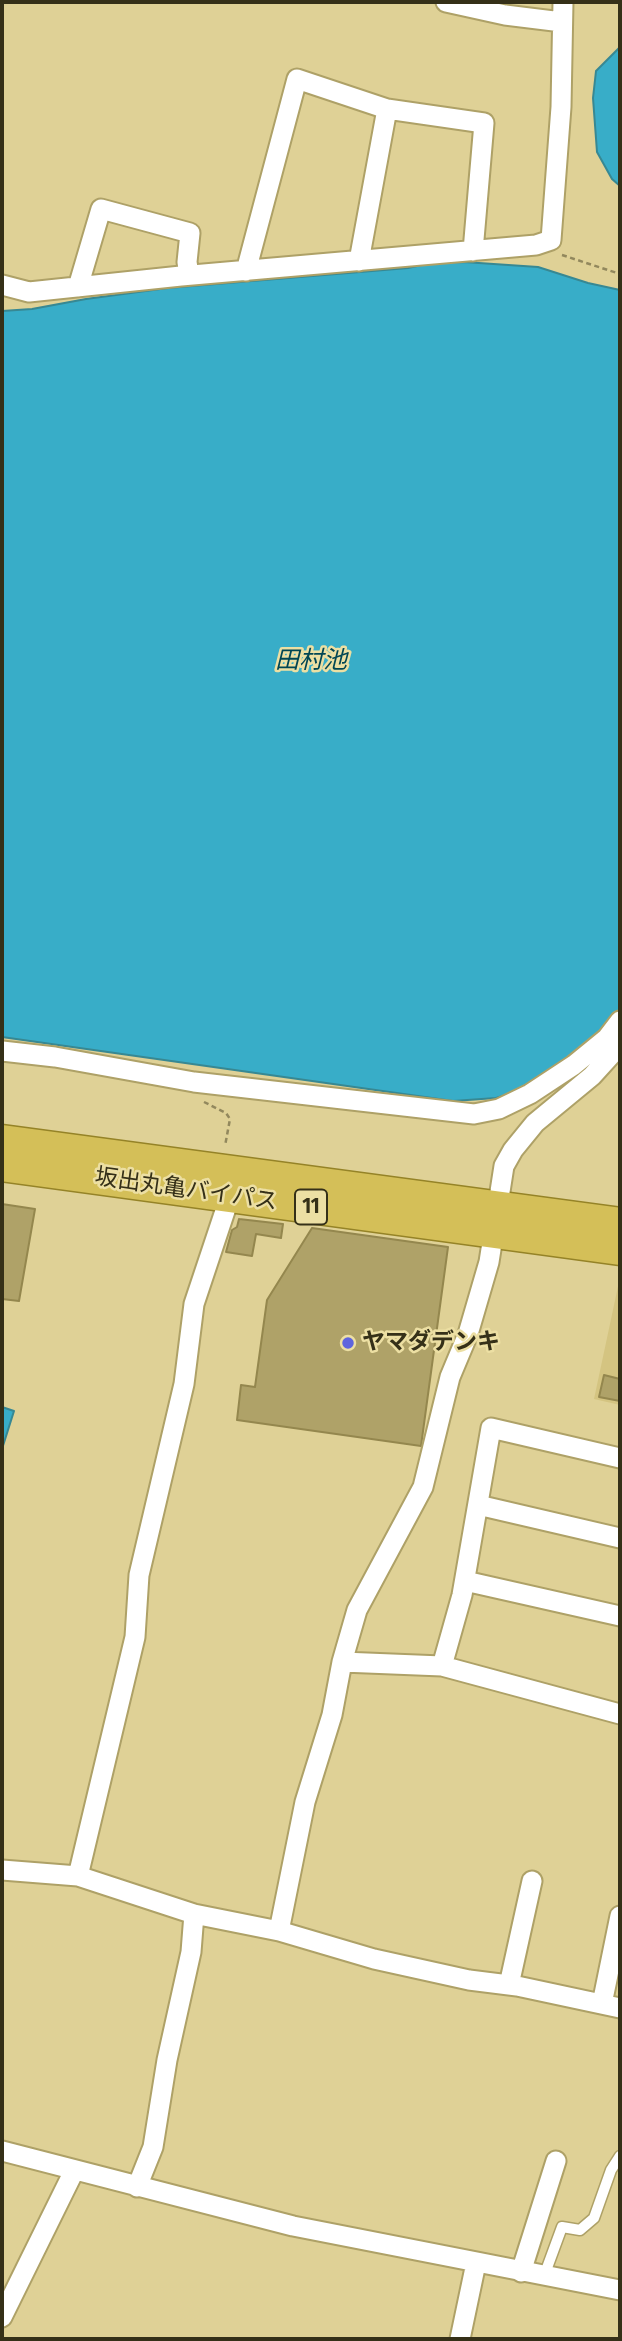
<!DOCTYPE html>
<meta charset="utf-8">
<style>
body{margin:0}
#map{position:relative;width:622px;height:2341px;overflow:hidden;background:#dfd196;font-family:"Fira Sans Condensed",sans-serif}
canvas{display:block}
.frame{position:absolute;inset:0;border:4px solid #353018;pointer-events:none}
</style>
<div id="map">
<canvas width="622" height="2341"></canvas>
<div class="frame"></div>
</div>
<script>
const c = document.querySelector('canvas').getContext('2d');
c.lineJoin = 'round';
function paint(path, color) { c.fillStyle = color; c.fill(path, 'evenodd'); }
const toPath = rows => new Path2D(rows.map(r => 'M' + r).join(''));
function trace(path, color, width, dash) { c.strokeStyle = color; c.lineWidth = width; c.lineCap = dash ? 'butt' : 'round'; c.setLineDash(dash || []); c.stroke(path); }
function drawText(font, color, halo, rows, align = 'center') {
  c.font = font + ' "Fira Sans Condensed","Noto Sans JP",sans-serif'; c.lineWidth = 5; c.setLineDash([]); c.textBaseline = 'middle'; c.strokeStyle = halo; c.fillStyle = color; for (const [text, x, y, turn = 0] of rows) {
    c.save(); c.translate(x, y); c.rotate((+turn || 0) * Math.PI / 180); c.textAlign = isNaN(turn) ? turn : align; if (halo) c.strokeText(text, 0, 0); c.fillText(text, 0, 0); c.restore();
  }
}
paint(toPath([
 [620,1277,620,1405,594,1399]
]), '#d4c481');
const water = toPath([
 [620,47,620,186,612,179,597,152,593,98,596,71,620,47],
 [464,262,538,267,588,283,620,290,620,1012,582,1055,542,1084,496,1098,453,1101,2,1037,2,311,32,309,86,299,168,288,408,268,431,263,464,262],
 [2,1407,14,1411,2,1449,2,1407]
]);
paint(water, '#38adc8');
trace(water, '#378893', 2);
const building = toPath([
 [2,1204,35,1209,19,1301,2,1299,2,1204],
 [239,1219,283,1224,281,1238,256,1234,252,1256,226,1252,232,1230,237,1227,239,1219],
 [312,1228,448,1247,421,1446,237,1420,241,1385,255,1387,267,1300,312,1228],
 [604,1375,620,1379,620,1401,599,1397,604,1375]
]);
paint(building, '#afa268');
trace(building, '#94874e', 2);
const service = toPath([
 [544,2276,562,2227,580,2230,594,2218,611,2170,620,2156]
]);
const minor = toPath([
 [446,2,505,15,562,22],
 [359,261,387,109],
 [246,271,297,79,387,109,484,123,473,251],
 [2,285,29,292,181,276,536,245,551,240,561,107,563,2],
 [78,287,101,209,190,233,187,262,189,275],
 [2,1051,55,1057,194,1082,474,1114,499,1109,530,1094,574,1065,607,1038,620,1021],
 [620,1458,491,1428,462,1595,442,1666,620,1714],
 [478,1505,620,1538],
 [465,1581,620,1616],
 [342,1662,442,1666],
 [2,1870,78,1876,194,1914,279,1931,374,1959,469,1980,517,1986,620,2008],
 [78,1876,135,1637,139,1575,184,1384,194,1304,230,1196],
 [279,1931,305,1802,332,1715,342,1662,357,1610,423,1487,450,1377,468,1334,489,1262,504,1166,513,1150,535,1123,592,1076,620,1045],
 [509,1985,532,1881],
 [602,2004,620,1916],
 [2,2151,293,2226,620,2290],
 [137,2187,153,2147,167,2060,191,1952,194,1914],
 [521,2272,556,2161],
 [2,2317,74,2171],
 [460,2339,476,2263]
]);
const trunk = toPath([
 [2,1141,620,1224],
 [2,1165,620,1249]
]);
trace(service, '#aea167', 13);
trace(minor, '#aea167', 23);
trace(trunk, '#958327', 35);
trace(toPath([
 [562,255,620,274],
 [204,1102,226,1113,230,1119,225,1146]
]), '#92885d', 2.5, [5, 3.5]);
trace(service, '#fff', 10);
trace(minor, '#fff', 19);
trace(trunk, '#d4bf58', 32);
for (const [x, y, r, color] of [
 [348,1343,7,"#5f65de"]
]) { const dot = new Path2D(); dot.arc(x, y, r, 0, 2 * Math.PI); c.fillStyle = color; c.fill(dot); trace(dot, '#ecdfa3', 2.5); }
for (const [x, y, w] of [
 [311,1207,32]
]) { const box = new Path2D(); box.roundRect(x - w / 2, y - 17.5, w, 35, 5); c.fillStyle = '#ecdfa3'; c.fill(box); trace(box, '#353018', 2); }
drawText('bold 21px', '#353018', null, [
 ["11",311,1207]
]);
drawText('23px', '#353018', '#ecdfa3', [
 ["坂出丸亀バイパス",186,1190,8]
]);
drawText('bold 23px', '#353018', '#ecdfa3', [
 ["ヤマダデンキ",362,1343]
], 'left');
drawText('italic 24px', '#004654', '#ecdfa3', [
 ["田村池",311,661]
]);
</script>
